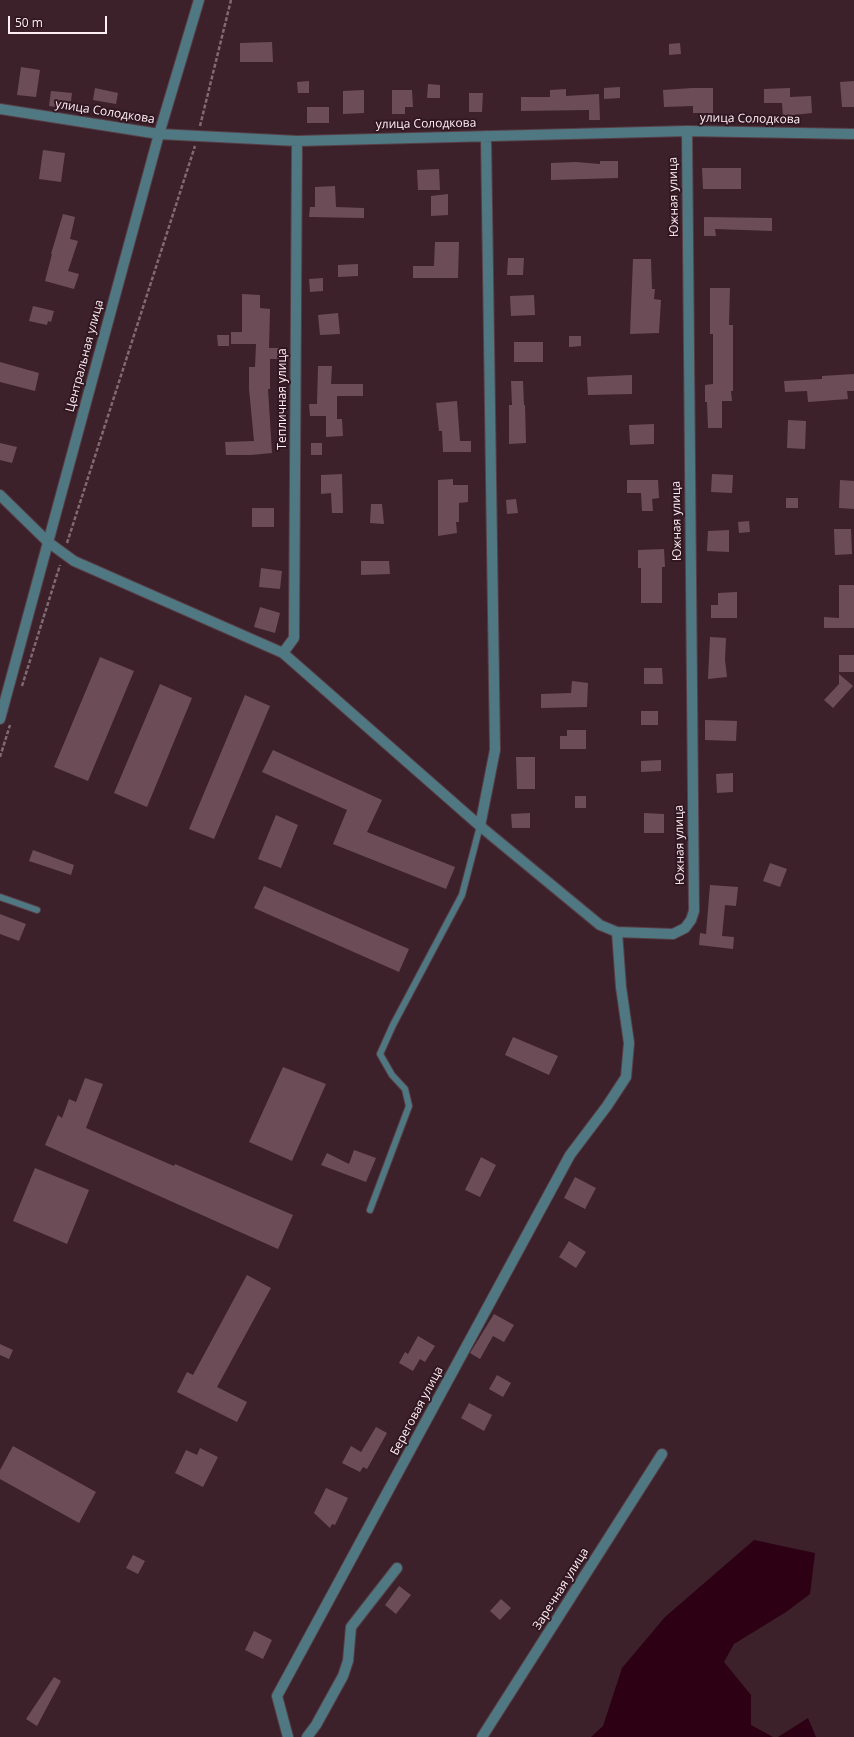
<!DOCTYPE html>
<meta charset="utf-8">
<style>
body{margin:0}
#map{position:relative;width:854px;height:1737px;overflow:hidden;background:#3c212a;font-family:"Open Sans",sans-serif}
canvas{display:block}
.scale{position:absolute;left:8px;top:16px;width:99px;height:18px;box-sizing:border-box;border:2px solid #ffeff4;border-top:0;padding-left:5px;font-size:12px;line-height:14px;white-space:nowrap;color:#ffeff4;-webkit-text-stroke:3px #311721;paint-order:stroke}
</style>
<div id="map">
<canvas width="854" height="1737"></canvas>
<div class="scale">50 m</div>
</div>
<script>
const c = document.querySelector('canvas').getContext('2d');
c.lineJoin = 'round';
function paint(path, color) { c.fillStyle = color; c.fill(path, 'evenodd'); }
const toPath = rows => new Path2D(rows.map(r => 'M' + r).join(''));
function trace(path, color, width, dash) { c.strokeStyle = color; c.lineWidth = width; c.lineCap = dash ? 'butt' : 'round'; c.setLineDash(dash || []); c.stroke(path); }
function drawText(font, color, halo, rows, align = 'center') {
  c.font = font + ' "Open Sans",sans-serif'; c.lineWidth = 4; c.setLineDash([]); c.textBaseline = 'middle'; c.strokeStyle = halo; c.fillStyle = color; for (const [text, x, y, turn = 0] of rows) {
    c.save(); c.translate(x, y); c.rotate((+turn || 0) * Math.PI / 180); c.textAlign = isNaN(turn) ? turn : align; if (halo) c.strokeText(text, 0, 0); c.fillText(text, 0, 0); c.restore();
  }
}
paint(toPath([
 [754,1540,815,1553,810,1594,786,1612,734,1644,724,1662,751,1695,751,1725,773,1737,591,1737,603,1726,622,1668,665,1617],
 [808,1718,816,1737,778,1737]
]), '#2d0014');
paint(toPath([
 [272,42,273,62,240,62,240,43],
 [680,43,681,54,669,55,669,44],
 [21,67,40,70,36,97,17,95],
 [309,81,309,93,298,93,297,82],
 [854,81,854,107,842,107,840,82],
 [428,84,440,85,440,98,427,98],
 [620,87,620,98,604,99,604,88],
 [95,88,118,93,116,104,93,100],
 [692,88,713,88,713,113,693,113,693,106,664,107,663,90],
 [790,88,790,97,811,96,812,113,793,115,793,117,783,118,782,103,764,103,764,89],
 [566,89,566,96,599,94,600,120,589,120,589,110,521,111,521,97,550,97,550,90],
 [364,90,364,113,343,114,343,91],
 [392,90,412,90,413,107,405,107,405,114,392,114],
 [51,91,72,93,70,109,49,106],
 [469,93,483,93,482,112,469,112],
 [307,107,329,107,329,123,307,123],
 [43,150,65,153,61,182,39,179],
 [600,161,618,161,618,178,551,180,551,163,576,162,600,164],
 [702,168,741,168,741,189,703,189],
 [439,169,440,190,418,190,417,170],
 [335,186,336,207,364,208,364,218,309,217,310,207,315,207,315,187],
 [448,194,448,215,431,216,431,196],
 [63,214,75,217,70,239,78,241,68,271,79,274,74,289,45,281,52,254,51,254],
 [704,217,772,218,772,231,715,229,716,236,704,236],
 [435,242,459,242,458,278,413,278,413,266,434,266],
 [508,258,524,258,523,275,507,275],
 [633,259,651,259,652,289,655,289,654,299,661,300,659,333,630,334],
 [358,264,358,276,338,277,338,265],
 [323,278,323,291,310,292,309,279],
 [710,288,730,288,729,325,733,325,733,391,731,391,732,401,722,401,722,428,708,428,707,402,705,402,705,385,713,384,713,334,710,334],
 [242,294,260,295,260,308,270,309,269,348,281,348,281,359,270,359,270,389,268,389,272,453,251,455,226,455,225,442,254,441,249,389,249,367,255,367,256,344,231,344,231,332,242,332],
 [534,295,535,315,511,316,510,296],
 [33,306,54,311,51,322,48,321,47,325,29,321],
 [338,313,340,334,320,335,318,315],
 [217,335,229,335,229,346,218,346],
 [569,336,581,336,581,346,569,347],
 [514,342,543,342,543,362,514,362],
 [0,362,39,373,35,391,0,382],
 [318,366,332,366,331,384,363,384,363,396,337,396,337,419,342,419,343,436,326,437,326,416,310,416,309,404,317,404],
 [854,374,854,391,847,391,848,399,808,402,807,391,785,392,784,381,822,379,822,376],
 [632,375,632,394,588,395,587,377],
 [511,381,523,381,524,405,525,405,526,443,509,444,509,405,512,405],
 [457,401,460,441,471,441,471,452,443,452,442,431,439,431,436,403],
 [788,420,806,421,805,449,787,448],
 [654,424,654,444,630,445,629,425],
 [0,443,17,447,12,463,0,460],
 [311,443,322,443,322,455,311,455],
 [342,474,343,513,332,513,331,493,321,494,321,475],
 [712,474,733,475,732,493,711,492],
 [453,479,453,485,468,485,468,502,459,503,459,522,456,522,457,533,438,536,438,480],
 [627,480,658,480,659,498,652,499,653,511,642,511,641,493,627,493],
 [840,480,854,481,854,509,839,508],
 [786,498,798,498,798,508,786,508],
 [516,499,518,513,507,514,506,500],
 [371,504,382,504,384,524,370,523],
 [252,508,274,508,274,527,252,527],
 [749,521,750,532,739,533,738,522],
 [834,529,851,529,852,554,835,555],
 [729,530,729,552,707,551,708,531],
 [664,549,665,567,662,567,662,603,641,603,641,568,638,568,638,550],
 [361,561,389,561,390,574,361,575],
 [261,568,282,571,280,589,259,587],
 [839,585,854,585,854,628,824,628,824,617,839,618],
 [737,592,737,618,711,618,711,605,718,605,718,593],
 [260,607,280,613,275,633,254,627],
 [710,637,726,638,725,660,727,677,708,679],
 [839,655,854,655,854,672,839,672],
 [100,657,134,671,88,781,54,767],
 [644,668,662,668,663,684,644,684],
 [839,674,853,686,833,708,824,700,839,684],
 [572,681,588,683,587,707,541,708,541,694,571,693],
 [160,684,192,698,147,807,114,793],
 [245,695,270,706,214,839,189,829],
 [641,711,658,711,658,725,641,725],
 [705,720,737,721,736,741,705,740],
 [567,730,586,730,586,749,560,749,560,736,567,736],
 [273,750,382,800,367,832,455,867,446,889,333,844,347,810,262,772],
 [516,757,535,757,535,789,517,789],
 [661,760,661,771,641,772,641,761],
 [733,773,733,792,717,793,716,774],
 [575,796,586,796,586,808,575,808],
 [530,813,530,828,512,828,511,814],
 [644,813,664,814,664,833,644,833],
 [276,815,298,825,281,868,258,859],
 [33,850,74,865,71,875,29,861],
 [770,863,787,869,780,887,763,881],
 [710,885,738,887,736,906,725,905,722,936,734,937,733,949,699,945,700,933,706,934],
 [264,886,409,949,399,972,254,908],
 [0,914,26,924,19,941,0,934],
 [513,1037,558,1056,549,1075,505,1055],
 [283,1067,326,1084,292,1161,249,1142],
 [85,1078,103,1084,86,1128,174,1166,175,1164,293,1215,278,1249,45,1145,58,1115,62,1118,69,1099,76,1102],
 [354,1150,376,1158,366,1182,321,1165,327,1153,349,1164],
 [481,1157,496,1165,480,1197,465,1190],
 [35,1168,89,1190,67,1244,13,1221],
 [575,1177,596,1188,585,1209,564,1198],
 [569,1241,586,1252,576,1268,559,1257],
 [247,1275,271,1288,217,1387,247,1402,237,1422,177,1392,187,1372,193,1375],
 [494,1314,514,1325,504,1342,493,1336,480,1359,470,1353],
 [418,1336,435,1346,425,1362,420,1359,413,1371,399,1363,405,1352,408,1354],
 [0,1344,13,1350,9,1359,0,1355],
 [497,1375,511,1383,503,1397,489,1389],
 [469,1403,492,1415,484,1431,461,1418],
 [376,1427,387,1433,367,1469,363,1467,360,1472,342,1463,351,1446,361,1452],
 [13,1446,96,1492,79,1523,0,1479,0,1470],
 [200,1448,218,1457,203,1487,175,1473,186,1450,197,1455],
 [326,1488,348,1498,335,1525,332,1524,330,1528,314,1513],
 [133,1555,145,1561,138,1574,126,1568],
 [399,1586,411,1595,396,1614,385,1605],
 [501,1599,511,1608,500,1620,490,1611],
 [254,1631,272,1640,263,1659,245,1650],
 [54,1677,61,1681,37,1726,26,1719]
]), '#6c4d57');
const service = toPath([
 [0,897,37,910],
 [370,1210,409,1106,405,1089,392,1075,380,1054,393,1025,462,895,480,826]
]);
const minor = toPath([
 [0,109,159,134,297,141,687,131,854,134],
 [0,495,48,542,74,561,283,653,480,826,600,925,617,932],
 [283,653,294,638,297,141],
 [480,826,495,750,486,136],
 [288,1737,277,1696,570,1155,607,1106,626,1077,629,1043,621,987,617,932,673,934,685,928,691,920,694,911,687,131],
 [307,1737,316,1725,343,1676,348,1661,351,1627,397,1568],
 [482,1737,662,1454]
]);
const tertiary = toPath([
 [0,719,159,134,199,0]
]);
trace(service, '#573e46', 8);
trace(minor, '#573e46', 12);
trace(tertiary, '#573e46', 12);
trace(toPath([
 [200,126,231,0],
 [67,543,195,146],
 [22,686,60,565],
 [0,757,10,725]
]), '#806971', 2.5, [4, 2]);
trace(service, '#507883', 6);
trace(minor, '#507883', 10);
trace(tertiary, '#507883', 10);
drawText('12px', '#ffeff4', '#311721', [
 ["улица Солодкова",105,112,9],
 ["улица Солодкова",750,119,1],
 ["улица Солодкова",426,124,-1],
 ["Южная улица",674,197,-91],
 ["Центральная улица",85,356,-75],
 ["Тепличная улица",283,399,-90],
 ["Южная улица",677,521,-91],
 ["Южная улица",680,845,-91],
 ["Береговая улица",417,1411,-62],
 ["Заречная улица",561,1589,-58]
]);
</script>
